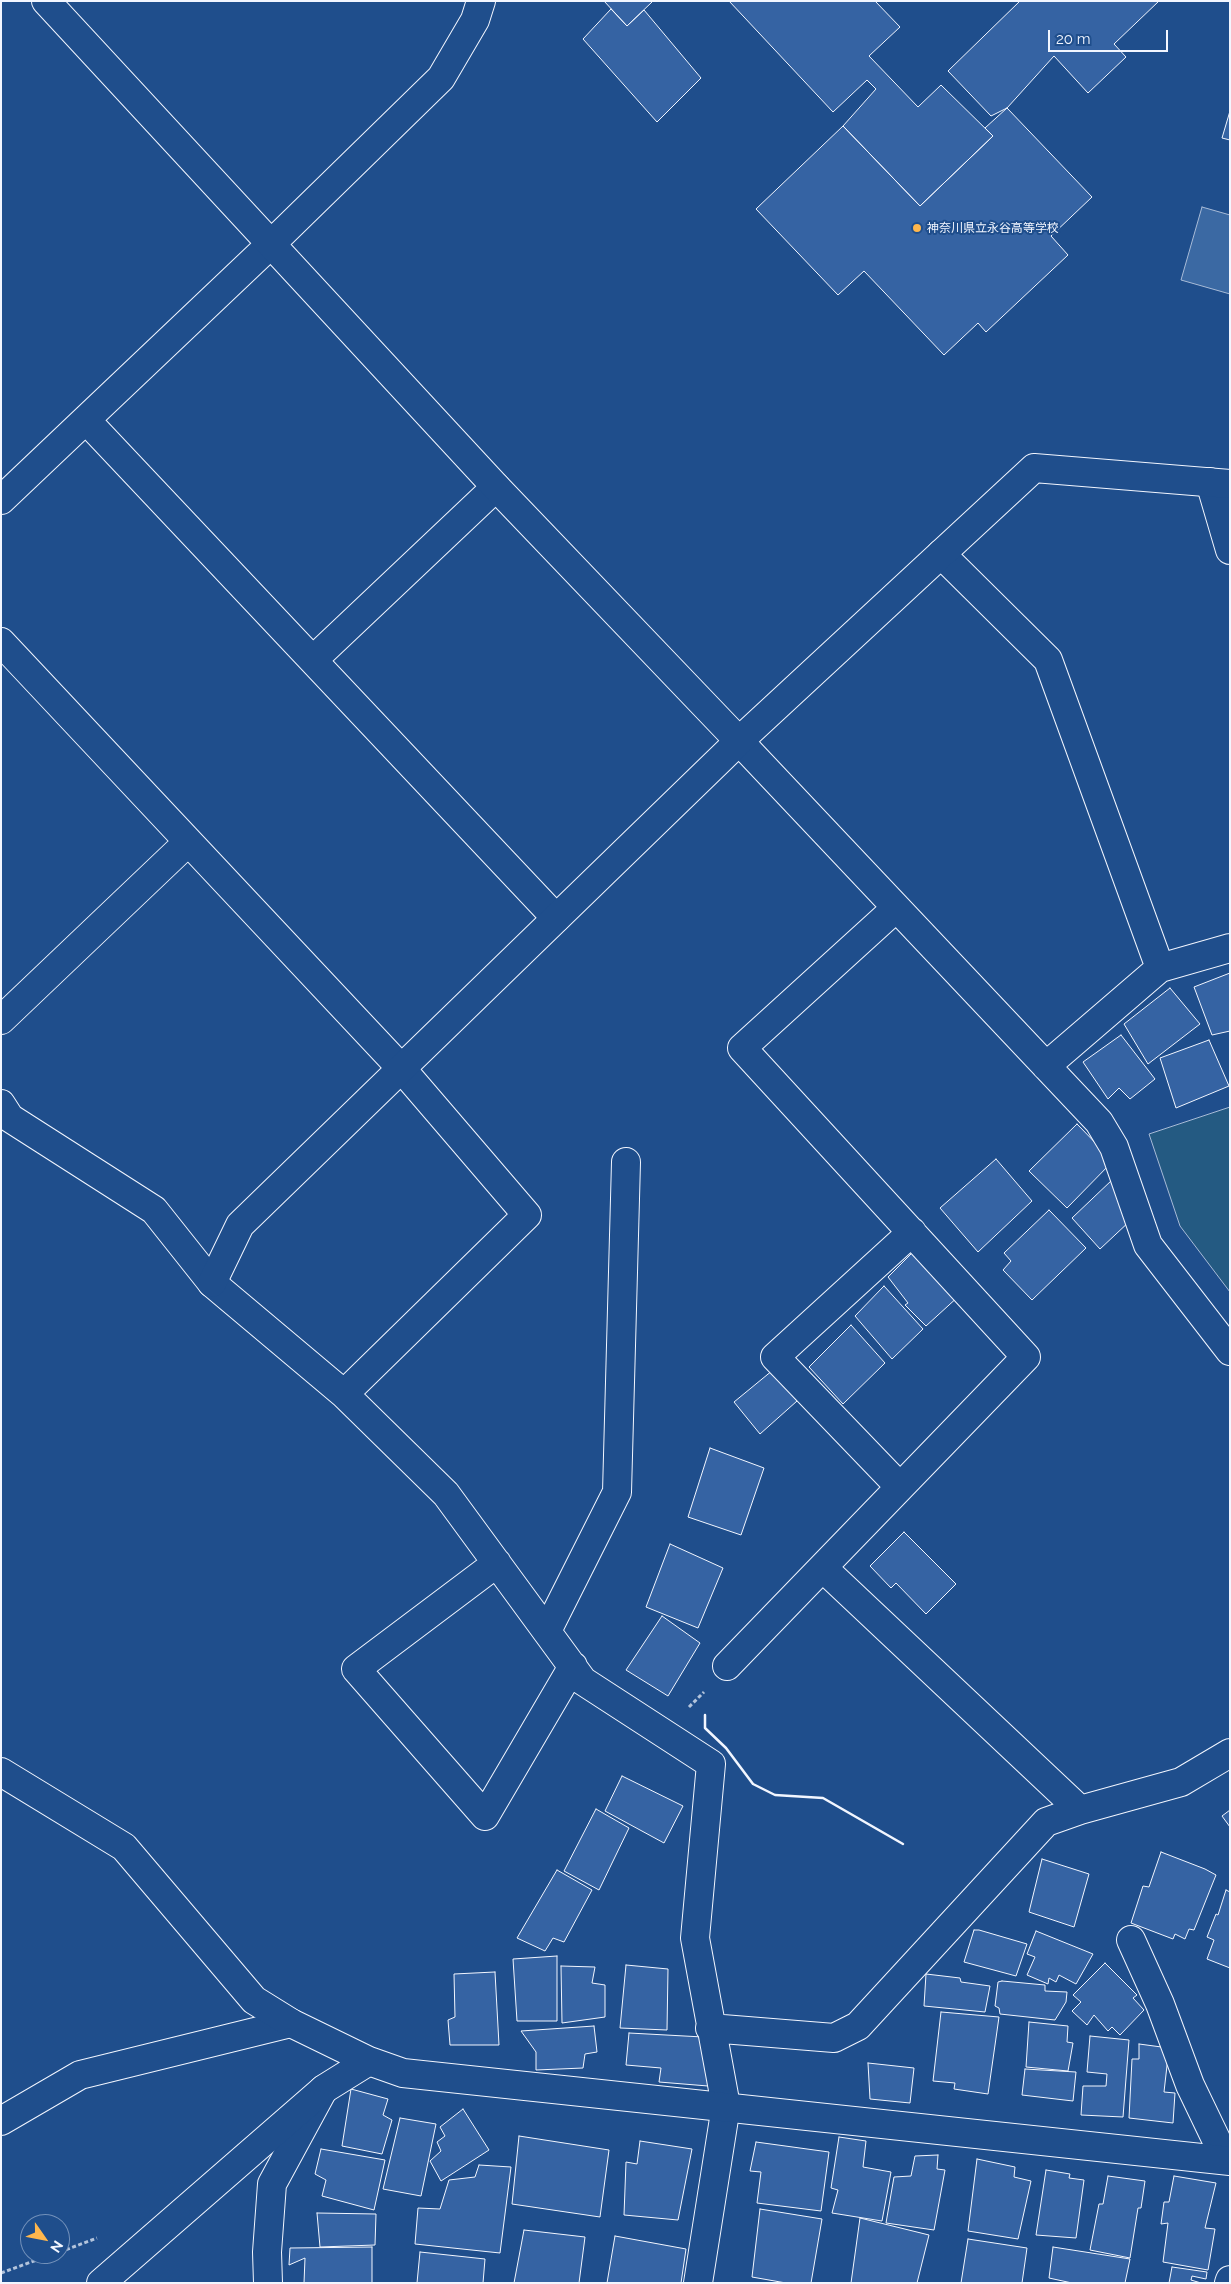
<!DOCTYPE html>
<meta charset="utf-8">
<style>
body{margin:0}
#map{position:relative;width:1231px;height:2284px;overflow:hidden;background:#1f4e8c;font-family:Raleway,sans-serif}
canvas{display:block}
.frame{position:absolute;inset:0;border:2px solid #f2f6ff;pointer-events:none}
.north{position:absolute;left:20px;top:2214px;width:50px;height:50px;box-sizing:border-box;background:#1f4e8c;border:1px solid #7391ba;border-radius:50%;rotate:123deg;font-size:14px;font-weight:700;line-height:20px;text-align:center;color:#f2f6ff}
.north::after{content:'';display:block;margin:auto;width:18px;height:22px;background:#ffb74d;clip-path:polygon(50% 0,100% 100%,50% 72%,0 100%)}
.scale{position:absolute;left:1048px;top:30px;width:120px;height:22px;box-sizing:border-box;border:2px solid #f2f6ff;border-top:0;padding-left:6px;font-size:15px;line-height:18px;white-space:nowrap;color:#f2f6ff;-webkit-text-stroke:4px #1f4e8c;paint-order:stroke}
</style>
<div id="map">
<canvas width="1231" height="2284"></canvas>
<div class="frame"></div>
<div class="north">N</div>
<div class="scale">20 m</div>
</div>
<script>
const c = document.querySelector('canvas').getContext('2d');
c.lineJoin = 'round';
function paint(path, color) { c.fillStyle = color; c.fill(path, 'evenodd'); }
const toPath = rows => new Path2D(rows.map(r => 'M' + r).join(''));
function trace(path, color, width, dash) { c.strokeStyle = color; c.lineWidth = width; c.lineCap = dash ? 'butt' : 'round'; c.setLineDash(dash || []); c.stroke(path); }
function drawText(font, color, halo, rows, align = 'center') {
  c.font = font + ' Raleway,"Noto Sans JP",sans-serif'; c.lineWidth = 4; c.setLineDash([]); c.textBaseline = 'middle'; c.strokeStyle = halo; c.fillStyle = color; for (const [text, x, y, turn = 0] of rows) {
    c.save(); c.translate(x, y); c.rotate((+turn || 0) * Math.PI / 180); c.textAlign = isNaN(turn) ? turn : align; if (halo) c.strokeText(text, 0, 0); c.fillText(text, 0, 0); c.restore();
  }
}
const green = toPath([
 [1230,1107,1230,1292,1180,1226,1149,1134,1230,1107]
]);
paint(green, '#245a82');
trace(green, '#a8bbd7', 1);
const water = toPath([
 [1202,207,1230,215,1230,294,1181,280,1202,207]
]);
paint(water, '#3b69a3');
trace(water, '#a8bbd7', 1);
const building = toPath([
 [604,1,653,1,627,26,604,1],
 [729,1,875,1,900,27,869,56,918,107,941,85,993,136,920,206,843,126,876,89,867,80,833,112,729,1],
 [1020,1,1159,1,1114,44,1126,57,1088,93,1054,56,1007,108,991,116,948,71,1020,1],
 [611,9,627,26,644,10,701,78,657,122,583,39,611,9],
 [1007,108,1092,197,1051,236,1068,255,986,332,978,323,944,355,864,271,838,295,756,209,843,126,920,206,993,136,985,128,1007,108],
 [1230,111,1230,140,1222,138,1230,111],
 [1230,973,1230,1031,1212,1035,1194,987,1230,973],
 [1170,988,1200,1024,1148,1064,1124,1024,1170,988],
 [1121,1035,1155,1079,1130,1099,1119,1088,1108,1099,1083,1062,1121,1035],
 [1209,1040,1229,1086,1176,1108,1160,1058,1209,1040],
 [1077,1124,1113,1161,1067,1208,1029,1171,1077,1124],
 [996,1159,1032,1201,978,1252,940,1208,996,1159],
 [1112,1180,1131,1220,1100,1249,1072,1218,1112,1180],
 [1049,1210,1086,1248,1032,1300,1003,1270,1011,1261,1004,1253,1049,1210],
 [917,1248,960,1295,926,1326,905,1305,908,1303,888,1277,917,1248],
 [884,1286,923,1329,892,1359,855,1316,884,1286],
 [851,1325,885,1363,843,1404,809,1367,851,1325],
 [773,1370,797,1401,760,1434,734,1402,773,1370],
 [710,1448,764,1468,741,1535,688,1517,710,1448],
 [904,1532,956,1584,926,1614,896,1583,891,1588,870,1566,904,1532],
 [670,1544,723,1568,698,1628,646,1607,670,1544],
 [662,1616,700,1643,668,1696,626,1670,662,1616],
 [622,1776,683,1806,664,1843,605,1811,622,1776],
 [596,1809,629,1828,599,1890,564,1871,596,1809],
 [1230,1810,1230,1827,1222,1816,1230,1810],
 [1161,1852,1205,1869,1216,1875,1194,1930,1189,1929,1185,1939,1175,1934,1173,1939,1131,1923,1143,1886,1149,1887,1161,1852],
 [1042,1859,1089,1874,1074,1927,1029,1912,1042,1859],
 [557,1870,592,1890,564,1942,553,1938,545,1951,517,1938,557,1870],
 [1226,1890,1230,1892,1230,1968,1207,1959,1214,1940,1207,1937,1216,1914,1218,1915,1226,1890],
 [974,1930,979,1930,1027,1944,1016,1976,964,1962,974,1930],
 [1036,1931,1093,1954,1076,1984,1059,1975,1056,1982,1049,1978,1048,1984,1027,1975,1035,1957,1027,1954,1036,1931],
 [557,1956,557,2021,517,2021,513,1959,557,1956],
 [1105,1963,1137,1995,1133,1998,1144,2010,1120,2035,1112,2027,1108,2031,1094,2015,1087,2025,1072,2011,1081,2002,1073,1995,1105,1963],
 [626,1965,668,1969,667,2030,620,2028,626,1965],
 [561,1966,595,1967,592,1983,605,1985,605,2017,562,2023,561,1966],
 [495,1972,499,2045,450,2045,448,2020,455,2017,454,1974,495,1972],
 [926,1974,960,1978,961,1982,990,1986,985,2012,924,2006,926,1974],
 [1002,1981,1045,1985,1045,1991,1067,1992,1066,2002,1055,2020,1000,2014,999,2008,995,2006,998,1982,1002,1981],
 [941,2012,999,2017,988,2094,954,2089,955,2083,933,2081,941,2012],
 [1029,2022,1068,2026,1067,2042,1073,2043,1068,2071,1026,2067,1029,2022],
 [594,2026,597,2052,585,2054,583,2068,536,2070,536,2052,521,2031,594,2026],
 [629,2033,703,2037,710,2057,708,2086,659,2082,661,2068,626,2065,629,2033],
 [1090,2036,1129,2040,1123,2117,1081,2115,1083,2086,1106,2086,1107,2074,1087,2072,1090,2036],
 [1139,2044,1169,2048,1164,2092,1175,2093,1173,2123,1129,2118,1132,2059,1139,2059,1139,2044],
 [868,2063,914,2068,910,2103,870,2099,868,2063],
 [1025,2069,1076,2072,1073,2101,1022,2095,1025,2069],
 [351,2089,388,2099,383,2115,392,2120,382,2154,342,2146,351,2089],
 [463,2109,489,2150,441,2181,430,2161,441,2151,437,2142,445,2136,440,2127,463,2109],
 [400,2118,436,2124,421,2196,383,2189,400,2118],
 [519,2136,609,2150,600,2217,512,2204,519,2136],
 [839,2137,866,2141,863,2167,891,2172,882,2221,832,2213,838,2190,831,2188,839,2137],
 [640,2141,692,2149,678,2220,624,2215,626,2162,637,2164,640,2141],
 [756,2142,829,2152,821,2211,757,2203,761,2172,750,2171,756,2142],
 [321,2149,385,2160,374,2210,322,2196,326,2180,315,2174,321,2149],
 [938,2155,937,2169,945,2170,934,2230,886,2223,894,2177,911,2176,915,2156,938,2155],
 [977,2159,1015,2167,1014,2177,1031,2181,1018,2239,968,2231,977,2159],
 [479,2165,511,2167,500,2253,415,2244,418,2208,440,2209,449,2180,475,2177,479,2165],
 [1046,2170,1070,2174,1069,2178,1084,2180,1076,2238,1036,2235,1046,2170],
 [1108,2176,1145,2181,1141,2208,1138,2208,1130,2258,1090,2250,1099,2204,1103,2204,1108,2176],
 [1174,2176,1216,2183,1205,2228,1215,2229,1208,2270,1163,2262,1168,2223,1161,2224,1164,2202,1169,2202,1174,2176],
 [760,2209,822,2219,811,2283,786,2283,752,2277,760,2209],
 [317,2213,376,2214,375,2245,320,2247,317,2213],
 [860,2218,929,2235,917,2283,851,2283,860,2218],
 [524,2230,585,2237,579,2283,514,2283,524,2230],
 [615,2236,686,2249,681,2283,607,2283,615,2236],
 [968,2239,1027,2248,1022,2283,961,2283,968,2239],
 [372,2247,372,2283,304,2283,305,2258,289,2265,290,2248,372,2247],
 [1053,2247,1130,2259,1125,2283,1072,2283,1049,2278,1053,2247],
 [420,2252,485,2259,483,2283,417,2283,420,2252],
 [1172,2267,1207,2272,1206,2279,1192,2276,1191,2280,1201,2283,1169,2283,1172,2267]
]);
paint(building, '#3563a3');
trace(building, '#f2f6ff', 1);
const minor = toPath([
 [86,420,556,918],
 [1210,482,1230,550],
 [1,500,271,244],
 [941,554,1048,660,1160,968],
 [1,642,401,1068,527,1215,344,1394],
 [313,660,496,487],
 [739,741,1099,1122,1114,1147,1148,1245,1230,1351],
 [1,1020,188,842],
 [1046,1066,1160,968,1230,948],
 [1,1104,10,1118,154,1210,212,1283,344,1394,446,1494,583,1681,711,1764,695,1938,726,2106,698,2283],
 [900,1487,775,1357,912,1232],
 [497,1563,356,1669,485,1816,573,1666],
 [823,1568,1080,1810],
 [547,1631,617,1492,626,1162],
 [727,1666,1026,1357,742,1048,896,908],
 [1131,1940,1160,2004,1190,2085,1226,2160],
 [710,2028,834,2038,858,2026,1046,1822,1080,1810,1181,1782,1230,1753],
 [1,2121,80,2075,291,2023],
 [268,2283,267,2252,272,2184,323,2090],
 [1229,2283,1230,2280]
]);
const tertiary = toPath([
 [46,1,496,487,739,741],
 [271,244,441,78,475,20,481,1],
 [212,1283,240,1225,739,741,1034,468,1230,484],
 [1,1772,124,1847,254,2000,291,2023,369,2061],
 [101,2283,324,2089,369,2061,403,2073,1230,2161]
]);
trace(minor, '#f2f6ff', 30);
trace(tertiary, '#f2f6ff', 30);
trace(toPath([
 [689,1707,704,1692],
 [60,2252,97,2238],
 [1,2273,53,2254]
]), '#b3c4dc', 3, [4, 2.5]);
trace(minor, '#1f4e8c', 28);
trace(tertiary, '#1f4e8c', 28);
trace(toPath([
 [705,1715,705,1728,726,1748,753,1784,775,1795,823,1798,903,1844]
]), '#f2f6ff', 2.5);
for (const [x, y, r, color] of [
 [917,228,5,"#ffb74d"]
]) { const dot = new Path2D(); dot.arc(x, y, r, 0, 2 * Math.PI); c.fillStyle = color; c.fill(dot); trace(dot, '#1f4e8c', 2); }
drawText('12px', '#f2f6ff', '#1f4e8c', [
 ["神奈川県立永谷高等学校",927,228]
], 'left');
</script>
